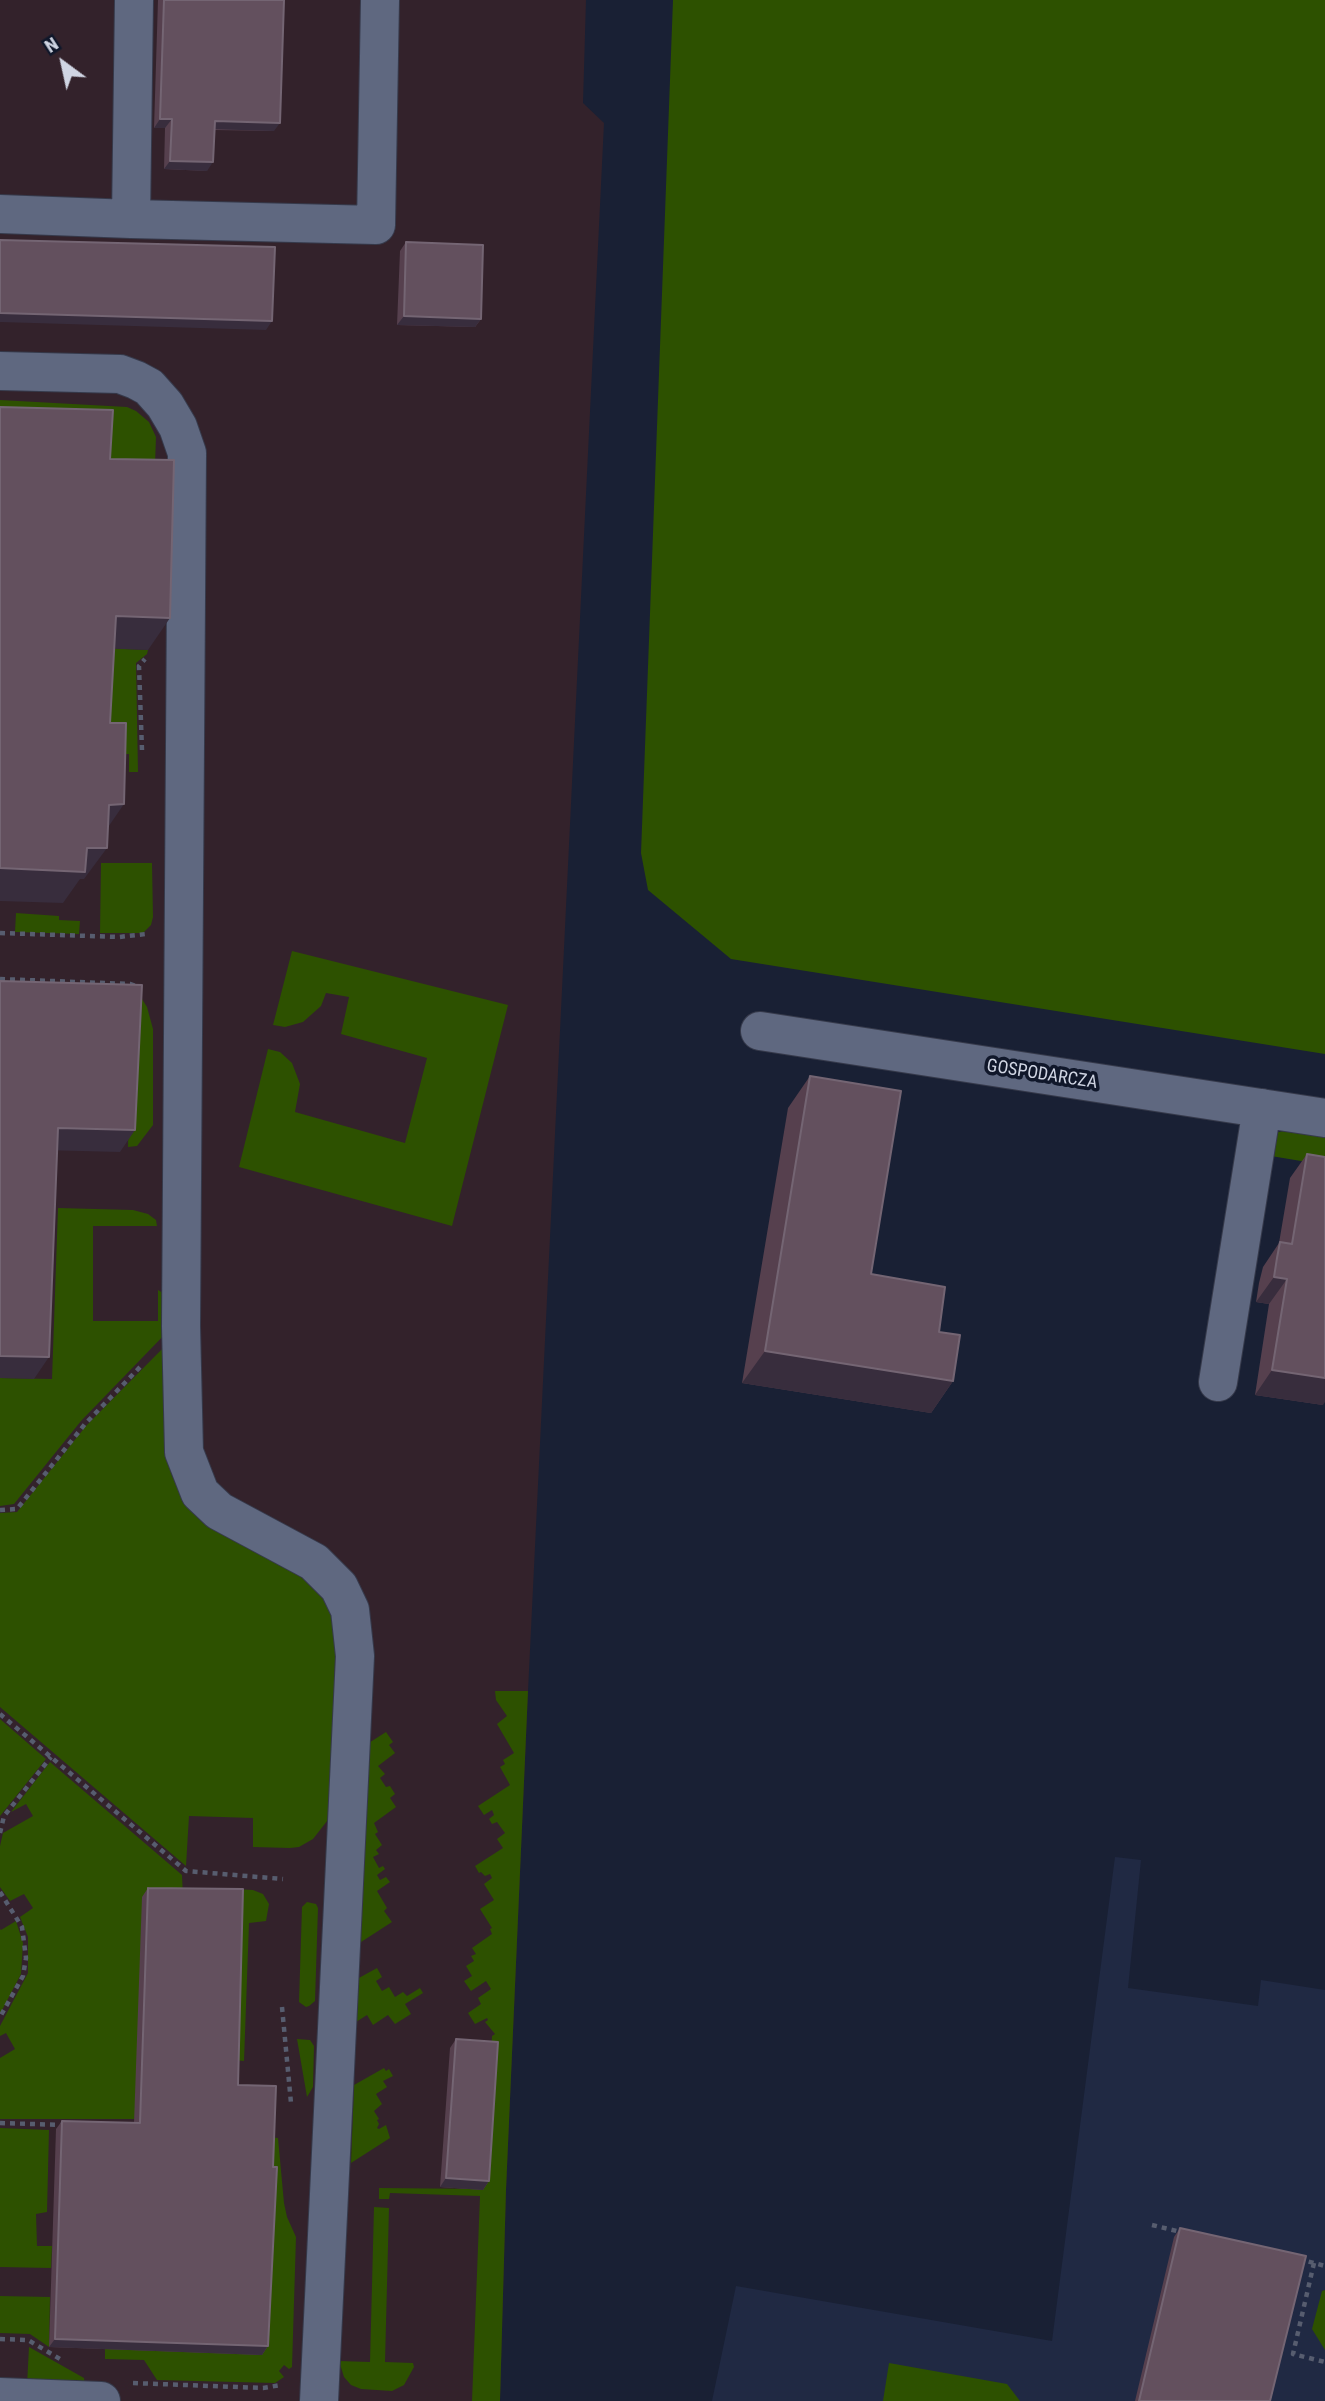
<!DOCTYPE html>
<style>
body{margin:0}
#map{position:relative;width:1325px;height:2401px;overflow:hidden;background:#192034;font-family:"Roboto Condensed",sans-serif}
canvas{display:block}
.north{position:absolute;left:28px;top:28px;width:70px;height:70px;-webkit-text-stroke:5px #10172a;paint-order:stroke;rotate:327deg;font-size:19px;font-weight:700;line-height:28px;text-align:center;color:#d0d5e3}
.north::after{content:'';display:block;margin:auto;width:24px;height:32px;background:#d0d5e3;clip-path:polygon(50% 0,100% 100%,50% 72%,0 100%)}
</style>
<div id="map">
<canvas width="1325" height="2401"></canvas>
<div class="north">N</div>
</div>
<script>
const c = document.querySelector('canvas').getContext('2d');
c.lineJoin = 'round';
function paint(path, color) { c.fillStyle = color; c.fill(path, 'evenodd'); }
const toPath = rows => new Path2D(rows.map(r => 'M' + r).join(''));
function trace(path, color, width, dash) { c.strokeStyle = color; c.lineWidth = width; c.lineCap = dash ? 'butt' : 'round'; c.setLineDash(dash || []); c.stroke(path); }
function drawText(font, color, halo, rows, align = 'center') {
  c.font = font + ' "Roboto Condensed",sans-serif'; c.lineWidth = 7; c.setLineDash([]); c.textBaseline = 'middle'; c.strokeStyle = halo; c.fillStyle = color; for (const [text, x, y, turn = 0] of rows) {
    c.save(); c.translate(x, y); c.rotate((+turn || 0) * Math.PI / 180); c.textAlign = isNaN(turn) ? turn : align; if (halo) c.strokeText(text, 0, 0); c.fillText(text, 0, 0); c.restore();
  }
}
paint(toPath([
 [1115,1857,1141,1860,1128,1988,1258,2006,1261,1980,1325,1990,1325,2401,712,2401,736,2286,1052,2341]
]), '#202943');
paint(toPath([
 [0,0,586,0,583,103,604,123,528,1691,506,2190,500,2401,0,2401]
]), '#33222b');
paint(toPath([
 [673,0,1325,0,1325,1054,731,959,648,890,641,853],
 [0,400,127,407,136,411,149,422,156,437,154,492,0,431],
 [104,648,148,650,147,654,136,663,138,772,129,772,129,754,97,755],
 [101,863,152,863,153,917,151,925,143,933,100,933],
 [16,913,59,916,59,920,80,921,79,934,15,932],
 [292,951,508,1005,452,1226,239,1167,268,1049,280,1052,292,1063,300,1084,295,1112,405,1143,427,1058,341,1034,349,997,326,993,321,1006,303,1022,285,1027,273,1025],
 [142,999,147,1007,153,1029,153,1125,137,1146,128,1147,131,1007],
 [1298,1128,1325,1133,1325,1165,1265,1155,1274,1133],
 [58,1208,133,1210,148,1214,156,1220,157,1226,93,1226,93,1321,158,1321,158,1290,163,1293,170,1329,81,1421,14,1504,0,1506,0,1378,52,1379],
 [170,1341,169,1461,172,1476,181,1494,319,1588,336,1622,331,1816,313,1839,299,1847,290,1848,253,1847,253,1818,189,1816,186,1866,0,1707,0,1513,17,1512,86,1426],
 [495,1691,528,1691,506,2190,500,2401,472,2401,480,2196,390,2193,389,2199,379,2199,379,2188,483,2189,492,2036,495,2034,485,2022,488,2020,487,2018,475,2024,468,2013,481,2004,478,1998,491,1989,486,1981,471,1991,464,1981,472,1976,466,1966,474,1961,471,1956,476,1954,472,1948,492,1934,490,1929,492,1928,480,1909,494,1900,484,1884,492,1878,490,1874,485,1876,481,1872,479,1873,475,1866,503,1848,497,1839,505,1833,497,1822,492,1824,489,1819,494,1815,492,1810,484,1815,478,1806,510,1785,500,1767,505,1764,503,1760,514,1753,497,1724,507,1716,496,1700],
 [0,1719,46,1759,0,1816],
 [386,1732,393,1742,389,1745,395,1753,378,1766,385,1774,380,1778,386,1787,390,1786,395,1794,390,1798,396,1807,374,1823,378,1832,375,1834,382,1845,376,1850,379,1854,373,1857,379,1868,383,1866,385,1869,377,1875,380,1880,386,1877,390,1882,377,1891,387,1908,384,1911,392,1922,358,1944,364,1746],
 [50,1762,182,1875,183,1898,134,2119,0,2119,0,2058,15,2049,6,2033,0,2036,0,2026,28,1973,28,1937,20,1917,33,1908,24,1894,10,1901,0,1887,0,1846,3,1833,33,1816,26,1804,11,1812],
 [212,1888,253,1890,263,1894,269,1904,266,1921,249,1923,244,2061,235,2060,211,1898],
 [307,1902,316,1904,318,1908,315,2001,309,2006,306,2007,299,2002,302,1907],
 [16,1921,23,1943,21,1974,0,2014,0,1929,1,1930],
 [377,1968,382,1977,376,1981,382,1991,389,1987,395,1997,403,1992,407,1996,420,1988,423,1993,405,2004,411,2014,395,2024,388,2015,373,2025,367,2015,356,2022,357,1979],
 [297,2039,310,2040,314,2046,313,2087,307,2097],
 [384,2068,386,2071,389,2069,393,2076,383,2081,387,2087,376,2094,382,2104,374,2111,379,2119,377,2120,379,2124,377,2128,379,2129,386,2125,390,2138,351,2163,354,2085],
 [0,2128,49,2130,47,2212,36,2214,37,2246,52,2246,51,2268,0,2267],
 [269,2137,278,2138,284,2203,287,2217,296,2237,292,2367,289,2369,284,2365,279,2371,284,2377,275,2383,157,2380,144,2360,105,2359,105,2349],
 [374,2207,389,2208,385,2362,413,2363,414,2367,404,2385,392,2391,361,2389,351,2385,344,2377,339,2361,370,2362],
 [1325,2290,1325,2350,1312,2329,1322,2291],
 [0,2296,50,2297,49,2347,30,2334,0,2333],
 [29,2347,84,2378,85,2385,27,2385],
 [889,2363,1007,2384,1020,2401,883,2401]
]), '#2d5100');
const minor = toPath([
 [0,214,131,219,134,0],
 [131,219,376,225,380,0],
 [0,371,120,374,136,380,149,387,165,405,178,427,187,453,181,1326,184,1452,200,1493,219,1511,314,1562,339,1587,350,1610,355,1656,319,2401],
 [760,1031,1325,1118],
 [1218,1382,1262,1108],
 [0,2397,101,2401]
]);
trace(minor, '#363a4b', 40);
trace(toPath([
 [142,750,139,666,145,659],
 [0,933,119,937,146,934],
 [0,979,130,984,139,987],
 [0,1510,17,1509,85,1424,143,1364],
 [0,1714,186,1871,283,1879],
 [0,1833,4,1816,51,1757],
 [0,1892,22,1927,26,1958,23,1976,0,2017],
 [282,2007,291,2103],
 [0,2123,64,2125],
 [1152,2225,1181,2232],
 [1299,2259,1325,2266],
 [1314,2263,1293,2354,1325,2362],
 [0,2339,28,2340,60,2359],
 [133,2383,263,2388,281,2385]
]), '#575d6f', 4.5, [5, 5]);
trace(minor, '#5f6880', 38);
paint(toPath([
 [158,0,284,0,274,131,215,130,207,171,164,169,165,128,154,128],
 [406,242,481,319,475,327,397,325,400,251],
 [810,1076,871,1274,939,1332,953,1381,931,1413,742,1383,788,1108],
 [1307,1154,1323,1405,1255,1395,1269,1304,1256,1302,1259,1283,1263,1267,1279,1243,1290,1178],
 [148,1888,238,2085,268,2346,262,2355,49,2347,56,2129,62,2121,134,2123,142,1897],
 [456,2039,489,2181,483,2190,440,2187,450,2048],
 [1180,2228,1270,2401,1135,2401,1174,2237]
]), '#56404e');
paint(toPath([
 [160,119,172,119,165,128,154,128],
 [215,121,280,123,274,131,209,129],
 [170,161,213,162,207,171,164,169],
 [0,313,272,321,266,330,0,322],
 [404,316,481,319,475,327,397,325],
 [116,616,170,618,148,650,94,648],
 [124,804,102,836,109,805],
 [87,848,107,848,84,879,80,879,63,903,0,901,0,868],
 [58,1128,135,1130,120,1152,42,1150],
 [1274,1277,1287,1279,1269,1304,1256,1302],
 [765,1351,953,1381,931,1413,742,1383],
 [0,1356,49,1357,34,1379,0,1378],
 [1272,1370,1325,1378,1325,1402,1323,1405,1255,1395],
 [446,2178,489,2181,483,2190,440,2187],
 [55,2339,268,2346,262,2355,49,2347]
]), '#382d3d');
const building = toPath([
 [164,0,284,0,280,123,215,121,213,162,170,161,172,119,160,119,164,0],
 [0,240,275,247,272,321,0,313,0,240],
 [406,242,483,245,481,319,404,316,406,242],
 [0,407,113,410,110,459,174,460,170,618,116,616,110,723,126,723,124,804,109,805,107,848,87,848,85,872,0,868,0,407],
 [0,981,142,985,135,1130,58,1128,49,1357,0,1356,0,981],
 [810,1076,901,1091,871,1274,945,1287,939,1332,960,1335,953,1381,765,1351,810,1076],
 [1307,1154,1325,1157,1325,1378,1272,1370,1287,1279,1274,1277,1277,1258,1280,1242,1292,1244,1307,1154],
 [148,1888,243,1889,238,2085,276,2086,273,2167,277,2167,268,2346,55,2339,62,2121,140,2123,148,1888],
 [456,2039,498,2042,489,2181,446,2178,456,2039],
 [1180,2228,1306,2256,1270,2401,1139,2401,1180,2228]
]);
paint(building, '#63505e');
trace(building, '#746573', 2);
drawText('18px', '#d0d5e3', '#10172a', [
 ["GOSPODARCZA",1042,1075,9]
]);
</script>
